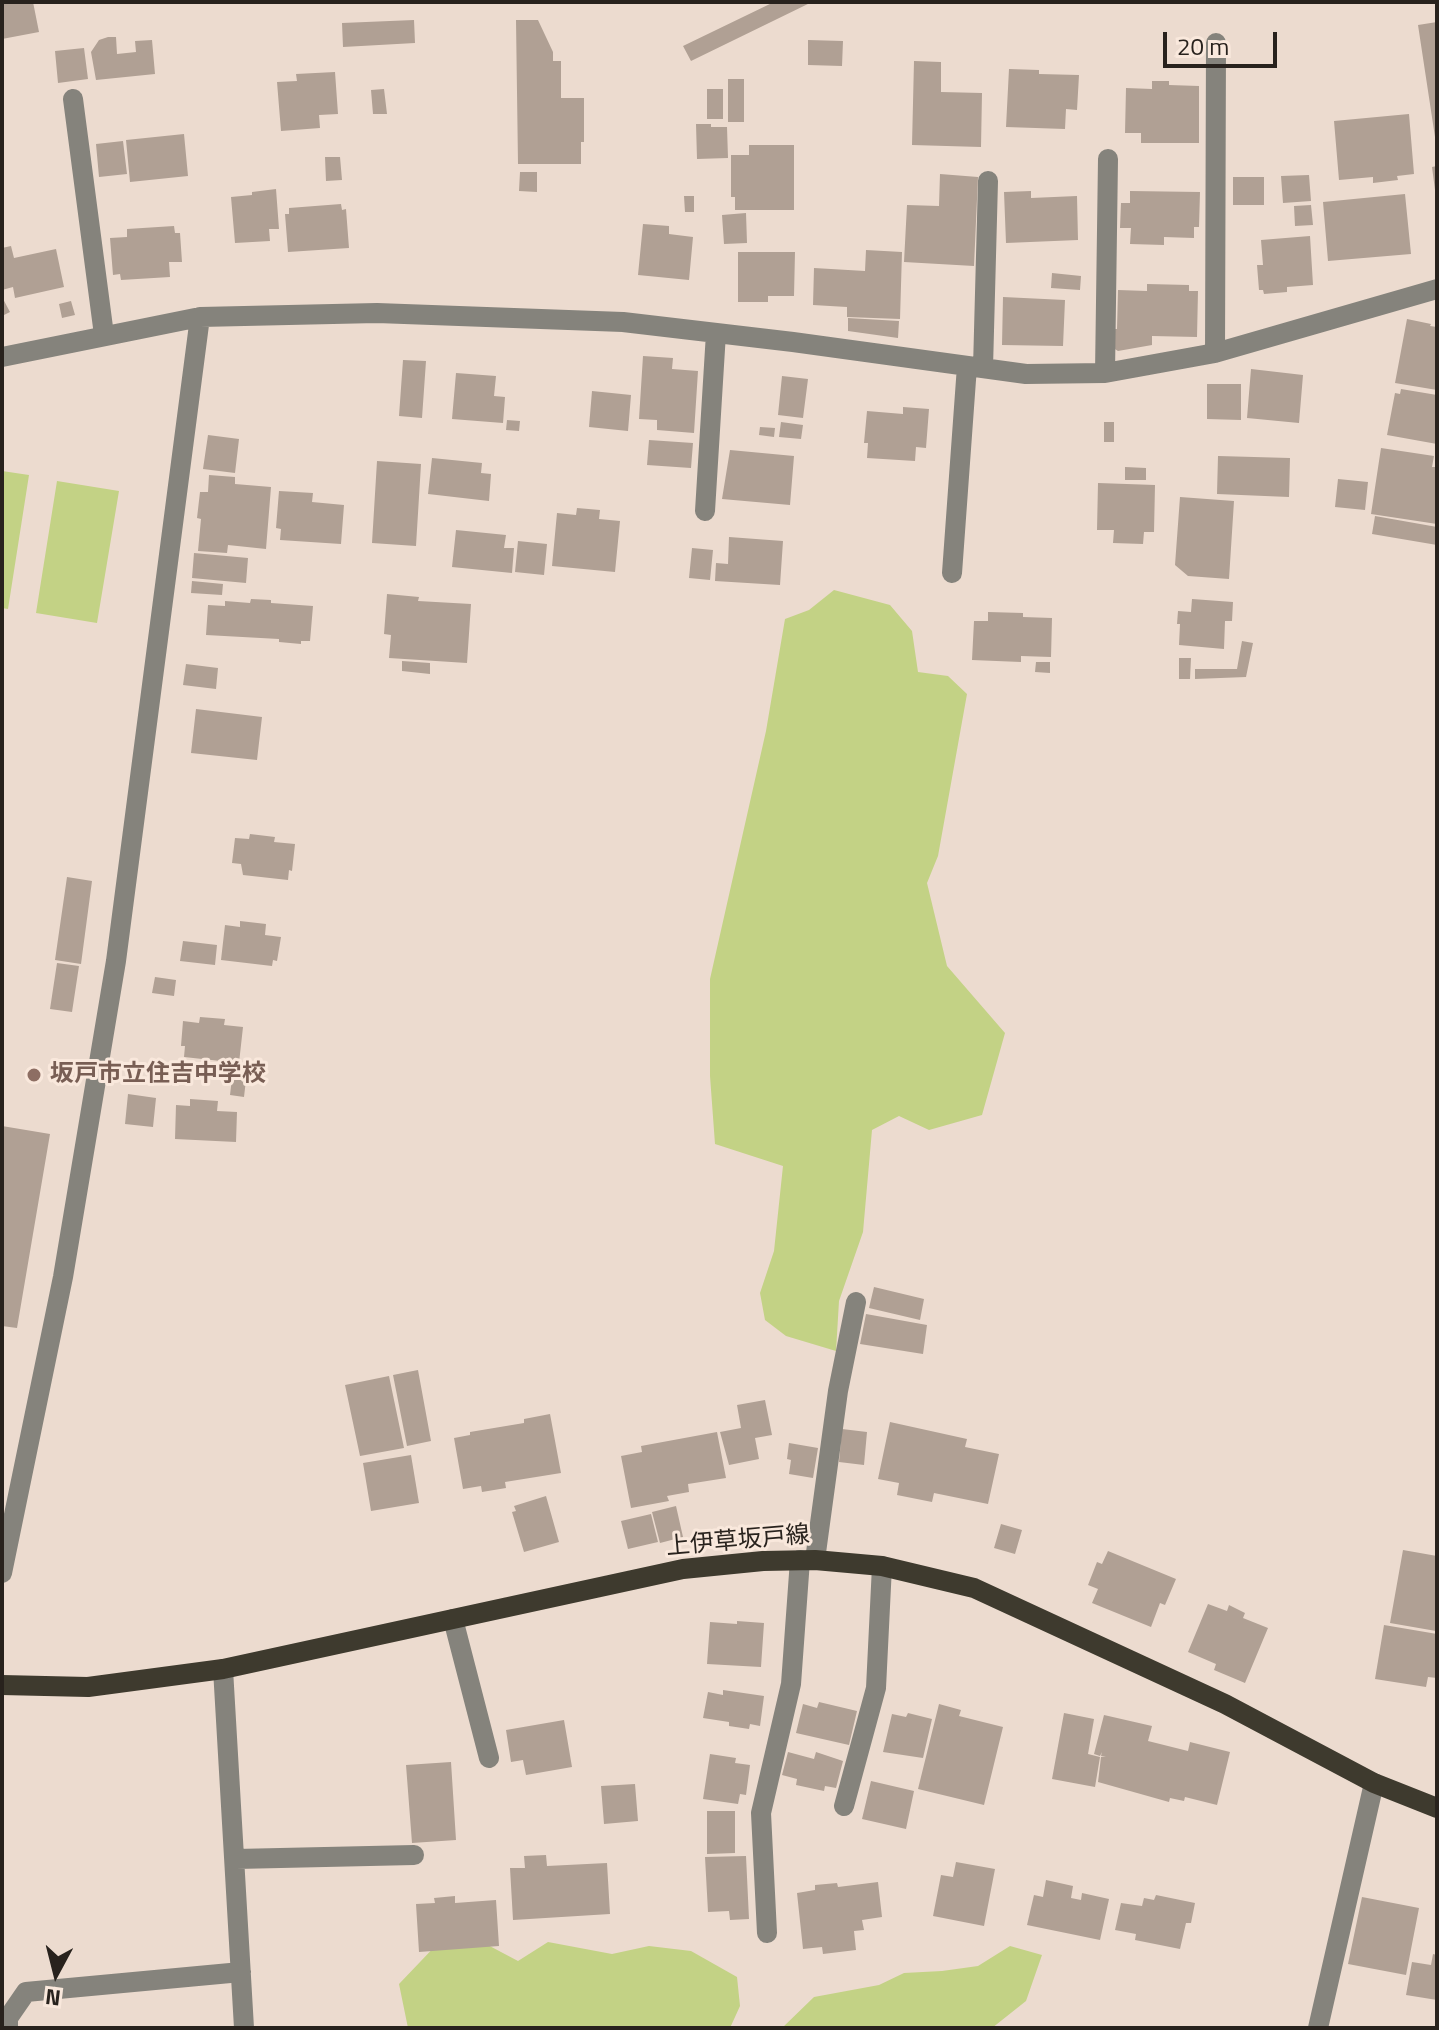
<!DOCTYPE html>
<meta charset="utf-8">
<style>
body{margin:0}
#map{position:relative;width:1439px;height:2030px;overflow:hidden;background:#ecdbcf;font-family:"Titillium Web",sans-serif}
canvas{display:block}
.frame{position:absolute;inset:0;border:4px solid #28221d;pointer-events:none}
.north{position:absolute;left:16px;top:1934px;width:80px;height:80px;-webkit-text-stroke:6px #f9e8dc;paint-order:stroke;rotate:187deg;font-size:22px;font-weight:700;line-height:32px;text-align:center;color:#28221d}
.north::after{content:'';display:block;margin:auto;width:28px;height:36px;background:#28221d;clip-path:polygon(50% 0,100% 100%,50% 72%,0 100%)}
.scale{position:absolute;left:1163px;top:32px;width:114px;height:36px;box-sizing:border-box;border:4px solid #28221d;border-top:0;padding-left:10px;font-size:24px;line-height:28px;white-space:nowrap;color:#28221d;-webkit-text-stroke:6px #f9e8dc;paint-order:stroke}
</style>
<div id="map">
<canvas width="1439" height="2030"></canvas>
<div class="frame"></div>
<div class="north">N</div>
<div class="scale">20 m</div>
</div>
<script>
const c = document.querySelector('canvas').getContext('2d');
c.lineJoin = 'round';
function paint(path, color) { c.fillStyle = color; c.fill(path, 'evenodd'); }
const toPath = rows => new Path2D(rows.map(r => 'M' + r).join(''));
function trace(path, color, width, dash) { c.strokeStyle = color; c.lineWidth = width; c.lineCap = dash ? 'butt' : 'round'; c.setLineDash(dash || []); c.stroke(path); }
function drawText(font, color, halo, rows, align = 'center') {
  c.font = font + ' "Titillium Web","Noto Sans JP",sans-serif'; c.lineWidth = 6; c.setLineDash([]); c.textBaseline = 'middle'; c.strokeStyle = halo; c.fillStyle = color; for (const [text, x, y, turn = 0] of rows) {
    c.save(); c.translate(x, y); c.rotate((+turn || 0) * Math.PI / 180); c.textAlign = isNaN(turn) ? turn : align; if (halo) c.strokeText(text, 0, 0); c.fillText(text, 0, 0); c.restore();
  }
}
paint(toPath([
 [2,471,29,475,8,609,2,608],
 [57,481,119,491,97,623,36,613],
 [834,590,890,605,912,631,918,672,948,676,967,694,938,856,927,883,947,966,1005,1033,982,1115,929,1130,899,1116,872,1130,863,1232,839,1301,836,1351,786,1336,765,1320,760,1293,774,1251,783,1166,715,1144,710,1076,710,979,766,731,785,619,809,610],
 [441,1940,484,1943,518,1961,548,1942,612,1954,649,1946,691,1951,737,1977,740,2006,730,2028,408,2028,399,1984],
 [1010,1946,1042,1955,1026,2001,992,2028,782,2028,814,1997,879,1985,904,1973,942,1971,978,1966]
]), '#c3d285');
paint(toPath([
 [2,2,33,2,39,32,2,39],
 [774,2,812,2,691,61,683,46],
 [414,20,415,43,343,47,342,23],
 [516,20,538,20,553,52,553,61,561,61,561,98,584,98,584,142,581,142,581,164,518,164],
 [1437,22,1437,137,1435,137,1418,25],
 [108,37,116,37,117,54,136,52,135,41,152,40,155,74,96,80,91,52,99,40],
 [808,40,843,41,842,66,808,65],
 [84,48,88,79,58,83,55,51],
 [914,61,941,62,941,92,982,93,981,147,912,145],
 [1009,69,1039,70,1039,74,1079,75,1077,110,1066,109,1065,129,1006,127],
 [335,72,338,114,319,115,320,128,281,131,277,82,297,81,296,74],
 [728,79,744,79,744,122,728,122],
 [1152,81,1169,81,1169,85,1199,86,1199,143,1141,143,1141,133,1125,133,1126,88,1152,89],
 [384,89,387,114,373,114,371,90],
 [707,89,723,89,723,119,707,119],
 [1409,114,1414,174,1397,176,1398,180,1373,183,1373,177,1339,180,1334,121],
 [696,124,711,124,711,127,727,127,728,158,697,159],
 [184,134,188,176,130,182,126,140],
 [123,141,127,174,99,177,96,144],
 [749,145,794,145,794,210,735,210,735,197,731,197,731,155,749,155],
 [325,157,340,157,342,180,326,181],
 [1437,166,1437,190,1435,190,1432,167],
 [520,172,537,172,537,192,519,191],
 [940,174,978,177,974,266,904,262,907,205,939,206],
 [1309,175,1311,201,1283,203,1281,176],
 [1233,177,1264,177,1264,205,1233,205],
 [276,189,279,229,269,229,270,241,235,243,231,197,252,195,252,192],
 [1031,191,1031,198,1077,196,1078,240,1006,243,1004,192],
 [1130,191,1200,192,1199,227,1194,227,1194,238,1164,237,1164,245,1130,244,1131,228,1120,228,1121,203,1130,203],
 [1405,194,1411,254,1328,261,1323,202],
 [684,196,694,196,694,212,685,212],
 [341,204,342,210,346,209,349,248,288,252,285,214,289,214,289,208],
 [1311,205,1313,225,1295,226,1294,206],
 [746,213,747,243,724,244,722,215],
 [643,224,669,226,669,234,693,237,689,280,638,275],
 [174,226,175,233,180,233,182,262,169,262,170,277,121,280,120,274,113,275,110,238,127,237,127,229],
 [1310,236,1313,285,1287,287,1287,292,1264,294,1263,290,1259,290,1257,265,1263,265,1261,240],
 [11,246,14,258,56,249,64,287,15,298,13,287,2,290,2,248],
 [866,250,902,252,900,319,847,317,847,307,813,305,814,268,865,271],
 [738,252,795,252,794,296,768,296,768,302,738,302],
 [1052,273,1081,276,1080,290,1051,288],
 [1147,284,1189,285,1189,291,1198,291,1197,337,1152,336,1152,345,1118,351,1110,346,1110,329,1117,329,1118,290,1147,291],
 [2,297,10,312,2,316],
 [1003,297,1065,300,1063,346,1002,345],
 [71,301,75,315,62,318,59,304],
 [848,318,899,321,898,338,848,331],
 [1407,319,1431,324,1430,326,1437,327,1437,390,1395,383],
 [643,356,673,358,672,369,698,371,694,433,657,430,657,420,639,419],
 [403,360,426,361,422,418,399,416],
 [1251,369,1303,375,1299,423,1247,418],
 [456,373,496,376,494,396,505,397,503,423,452,419],
 [782,376,808,379,803,418,778,415],
 [1207,384,1241,384,1241,420,1207,419],
 [1401,389,1437,395,1437,444,1387,435,1395,393,1400,394],
 [592,391,631,395,628,431,589,427],
 [903,407,929,409,926,448,916,447,915,461,867,458,868,443,864,443,867,411,903,414],
 [507,420,520,421,519,431,506,430],
 [781,422,803,425,801,439,779,437],
 [1104,422,1114,422,1114,442,1104,442],
 [760,427,775,428,774,437,759,435],
 [208,435,239,439,235,473,203,469],
 [649,440,693,443,691,468,647,465],
 [1381,448,1434,456,1432,467,1437,467,1437,524,1371,514],
 [730,450,794,456,790,505,722,499],
 [1218,456,1290,458,1289,497,1217,494],
 [432,458,482,463,481,473,491,474,489,501,428,494],
 [377,461,421,464,416,546,372,543],
 [1125,467,1146,468,1146,480,1125,480],
 [209,475,235,477,235,484,271,487,266,549,228,545,227,553,198,551,201,519,197,518,200,492,208,492],
 [1338,479,1368,482,1365,510,1335,507],
 [1098,483,1155,485,1154,532,1144,532,1143,544,1113,543,1114,530,1097,530],
 [279,491,313,493,312,502,344,505,341,544,280,540,281,529,276,528],
 [1180,497,1234,501,1229,579,1188,576,1175,565],
 [577,508,600,510,599,519,620,521,615,572,552,566,557,513,576,515],
 [1375,516,1437,527,1437,545,1372,534],
 [456,530,506,535,504,548,514,548,512,573,452,567],
 [729,537,783,541,780,585,715,581,716,563,728,564],
 [518,541,547,544,544,575,515,572],
 [692,548,713,550,710,580,689,578],
 [194,553,248,558,246,583,192,578],
 [192,581,223,584,222,595,191,593],
 [387,594,419,597,418,601,471,604,467,663,389,658,391,635,384,634],
 [251,599,271,600,271,603,313,606,310,641,301,641,301,644,279,642,279,639,206,635,208,605,225,606,225,601,250,603],
 [1192,599,1233,602,1232,621,1225,621,1224,649,1179,645,1180,624,1177,624,1178,611,1191,612],
 [988,612,1023,613,1023,617,1052,618,1051,657,1021,656,1021,662,972,660,974,621,988,621],
 [1242,641,1253,643,1246,677,1195,679,1195,669,1237,669],
 [1179,658,1191,658,1190,679,1179,679],
 [402,661,430,663,430,674,402,671],
 [1036,662,1050,662,1050,673,1035,672],
 [186,664,218,668,216,689,183,685],
 [196,709,262,717,257,760,191,753],
 [250,834,275,837,274,842,295,844,292,871,289,870,288,880,243,875,241,864,232,863,235,838,249,839],
 [67,877,92,881,81,964,55,960],
 [240,921,266,924,265,935,281,937,277,961,273,960,272,966,221,960,225,925,240,927],
 [183,941,217,945,215,965,180,961],
 [57,963,79,966,72,1012,50,1009],
 [155,977,176,980,174,996,152,993],
 [200,1017,225,1019,224,1025,243,1027,239,1063,184,1057,185,1046,181,1046,183,1021,199,1023],
 [233,1070,247,1071,244,1097,230,1095],
 [128,1094,156,1098,153,1127,125,1124],
 [190,1099,218,1101,217,1111,237,1112,236,1142,175,1139,176,1105,190,1106],
 [2,1126,50,1134,17,1328,2,1326],
 [874,1287,924,1299,920,1320,869,1308],
 [866,1314,927,1325,923,1354,860,1344],
 [418,1370,431,1441,407,1446,393,1375],
 [389,1376,404,1448,360,1456,345,1385],
 [765,1400,772,1435,755,1438,759,1459,729,1465,720,1432,741,1428,737,1405],
 [550,1414,561,1473,505,1482,506,1488,482,1492,481,1486,463,1489,454,1438,470,1435,470,1432,524,1423,524,1419],
 [890,1422,967,1439,965,1447,999,1454,988,1504,934,1493,932,1502,897,1495,899,1483,878,1479],
 [842,1429,867,1432,864,1465,839,1462],
 [717,1432,726,1478,688,1484,689,1492,667,1496,669,1501,631,1508,621,1456,642,1452,641,1446],
 [789,1443,818,1448,813,1478,789,1474,791,1460,787,1459],
 [411,1455,419,1503,371,1511,363,1463],
 [546,1496,559,1542,524,1552,512,1512,516,1511,514,1506],
 [676,1506,683,1537,660,1543,652,1512],
 [651,1514,658,1542,628,1549,621,1521],
 [1001,1524,1022,1530,1015,1554,994,1548],
 [1403,1550,1437,1556,1436,1631,1390,1623],
 [1108,1551,1176,1579,1165,1605,1160,1603,1151,1627,1092,1603,1098,1589,1088,1585,1097,1562,1102,1564],
 [1208,1604,1227,1611,1229,1605,1245,1613,1243,1618,1268,1628,1245,1683,1214,1670,1216,1664,1188,1652],
 [737,1621,764,1623,761,1667,707,1664,710,1622,737,1624],
 [1384,1625,1437,1634,1437,1678,1428,1677,1426,1687,1375,1679],
 [723,1690,764,1696,760,1726,750,1724,749,1729,729,1726,729,1722,703,1718,708,1692,723,1695],
 [819,1702,857,1711,849,1745,796,1733,803,1704,817,1708],
 [939,1704,961,1710,959,1716,1003,1727,984,1805,918,1789],
 [908,1713,932,1719,923,1758,883,1752,892,1714,906,1717],
 [1064,1713,1094,1719,1088,1754,1100,1757,1095,1787,1052,1779],
 [1104,1715,1152,1726,1148,1741,1188,1751,1190,1742,1230,1752,1217,1805,1185,1797,1184,1801,1170,1798,1169,1802,1098,1782,1101,1757,1106,1757,1101,1756,1102,1752,1100,1756,1094,1754],
 [564,1720,572,1767,526,1775,523,1760,511,1762,506,1730],
 [788,1752,814,1759,816,1752,843,1761,836,1788,825,1786,824,1791,796,1785,797,1779,782,1775],
 [710,1754,736,1758,735,1763,750,1765,746,1795,740,1794,738,1804,703,1799],
 [451,1762,456,1840,412,1843,406,1765],
 [871,1781,914,1791,906,1829,862,1819],
 [635,1784,638,1821,604,1824,601,1786],
 [707,1811,735,1811,735,1853,707,1854],
 [546,1855,547,1866,607,1863,610,1914,513,1920,510,1868,525,1868,524,1856],
 [746,1856,749,1919,730,1920,729,1911,708,1912,705,1857],
 [956,1862,995,1869,984,1926,933,1916,941,1875,953,1877],
 [1046,1880,1073,1886,1071,1898,1081,1900,1082,1893,1109,1899,1100,1940,1027,1925,1034,1895,1043,1897],
 [878,1882,882,1917,862,1920,864,1930,854,1931,856,1950,823,1954,822,1947,803,1949,797,1893,815,1890,815,1885,837,1883,838,1887],
 [1156,1895,1195,1903,1191,1923,1186,1923,1180,1949,1135,1940,1136,1934,1115,1930,1121,1903,1142,1906,1144,1898,1154,1900],
 [455,1896,455,1903,496,1900,499,1946,419,1952,416,1904,435,1903,434,1898],
 [1362,1897,1419,1908,1406,1975,1348,1964],
 [1433,1954,1437,1955,1437,2000,1406,1995,1412,1962,1431,1965]
]), '#b0a094');
trace(toPath([
 [73,99,104,335],
 [1215,353,1216,43],
 [2,357,200,317,377,313,623,322,793,342,1026,374,1105,373,1215,353,1437,289],
 [983,368,988,181],
 [1105,373,1108,159],
 [705,511,716,333],
 [952,573,967,366],
 [815,1560,838,1391,856,1302],
 [2,1573,63,1277,116,961,200,317],
 [453,1619,489,1758],
 [223,1669,244,2028],
 [844,1806,876,1688,882,1566],
 [236,1859,414,1855],
 [767,1933,761,1813,791,1684,800,1560],
 [8,2028,8,2018,26,1992,241,1972],
 [1318,2028,1374,1783]
]), '#85837c', 20);
trace(toPath([
 [2,1685,88,1687,223,1669,683,1569,763,1561,815,1560,882,1566,974,1588,1225,1704,1374,1783,1437,1808]
]), '#3e3a2e', 20);
for (const [x, y, r, color] of [
 [34,1075,8,"#8d6e63"]
]) { const dot = new Path2D(); dot.arc(x, y, r, 0, 2 * Math.PI); c.fillStyle = color; c.fill(dot); trace(dot, '#f9e8dc', 3); }
drawText('bold 24px', '#785e54', '#f9e8dc', [
 ["坂戸市立住吉中学校",50,1075]
], 'left');
drawText('24px', '#28221d', '#f9e8dc', [
 ["上伊草坂戸線",738,1542,-5]
]);
</script>
